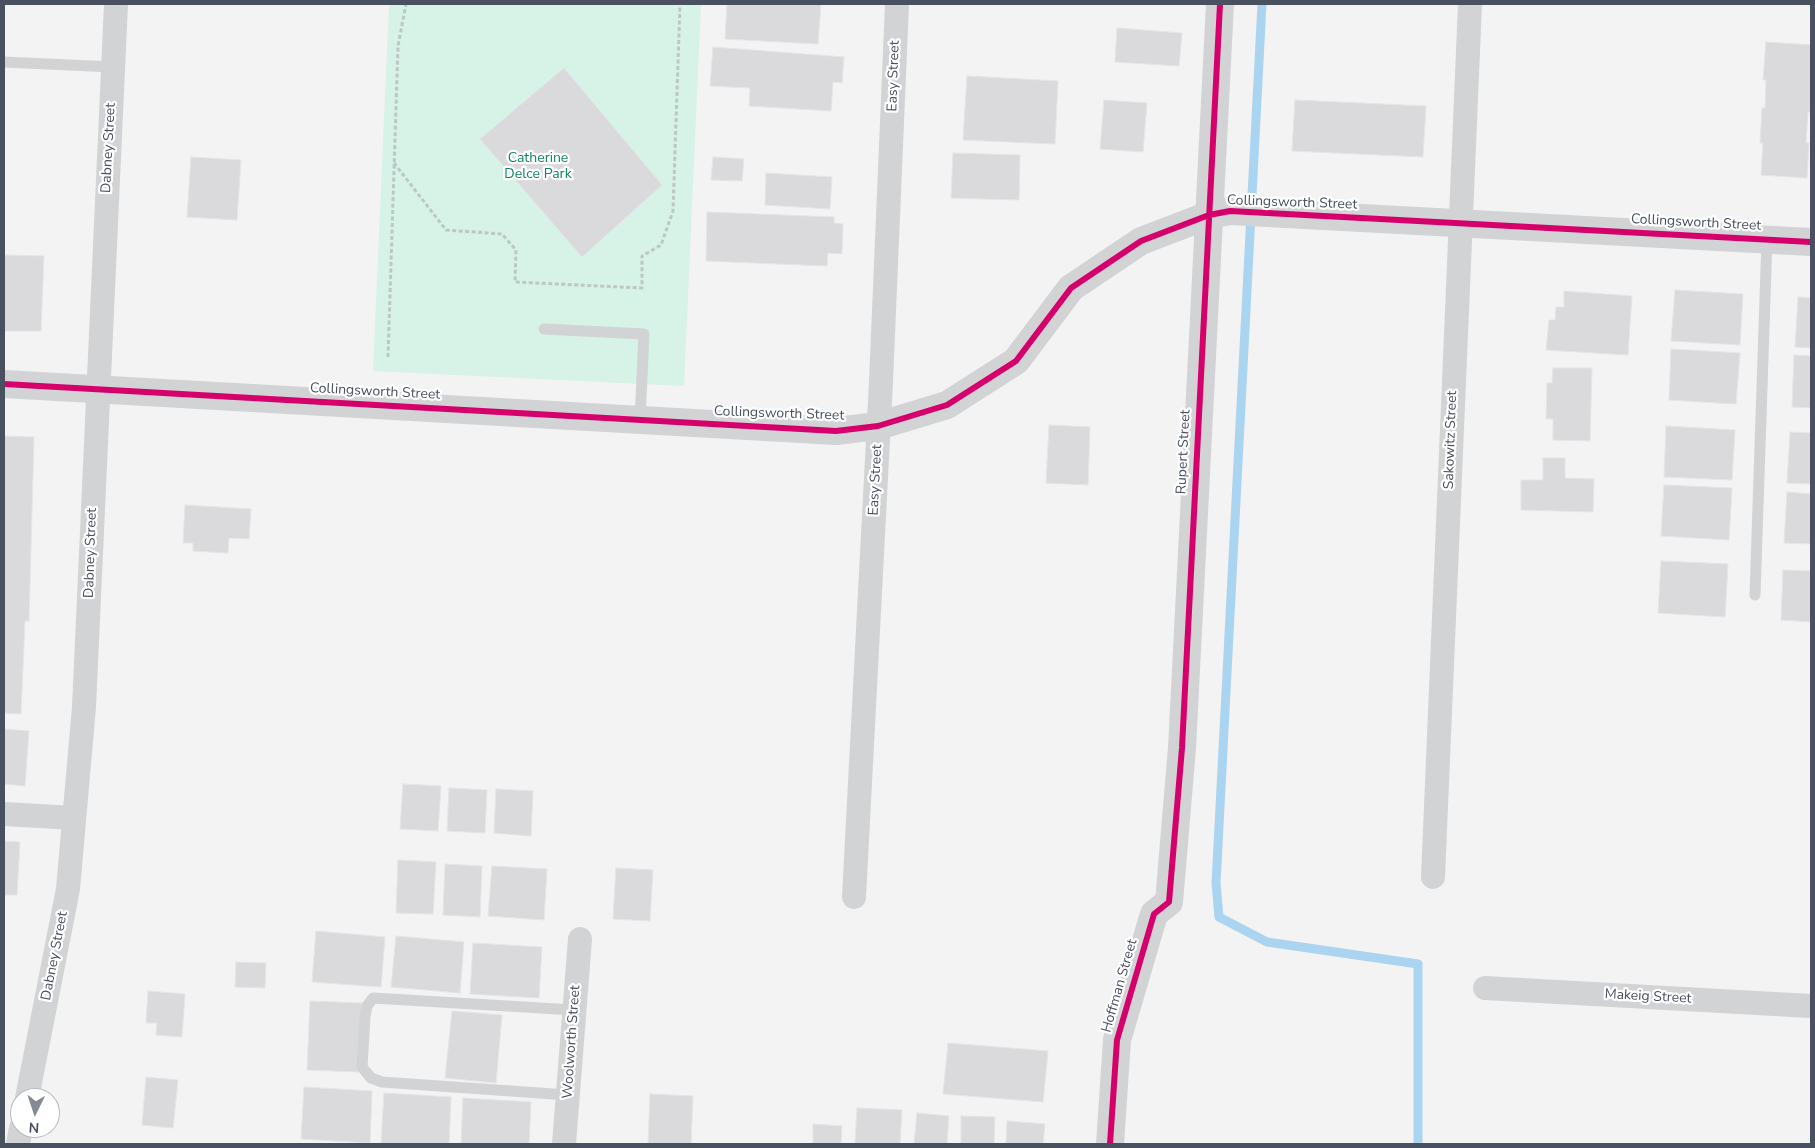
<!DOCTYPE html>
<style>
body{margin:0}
#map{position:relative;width:1815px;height:1148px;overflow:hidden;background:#f3f3f3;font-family:"Nunito Sans",sans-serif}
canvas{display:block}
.frame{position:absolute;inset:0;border:5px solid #495060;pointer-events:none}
.north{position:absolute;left:10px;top:1088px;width:50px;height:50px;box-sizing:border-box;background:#fff;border:1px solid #b6b9bf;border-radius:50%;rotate:184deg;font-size:14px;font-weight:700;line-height:20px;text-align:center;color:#495060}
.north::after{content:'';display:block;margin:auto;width:18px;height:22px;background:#848993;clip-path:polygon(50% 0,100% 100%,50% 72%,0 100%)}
</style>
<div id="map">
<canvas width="1815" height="1148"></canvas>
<div class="frame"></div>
<div class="north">N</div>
</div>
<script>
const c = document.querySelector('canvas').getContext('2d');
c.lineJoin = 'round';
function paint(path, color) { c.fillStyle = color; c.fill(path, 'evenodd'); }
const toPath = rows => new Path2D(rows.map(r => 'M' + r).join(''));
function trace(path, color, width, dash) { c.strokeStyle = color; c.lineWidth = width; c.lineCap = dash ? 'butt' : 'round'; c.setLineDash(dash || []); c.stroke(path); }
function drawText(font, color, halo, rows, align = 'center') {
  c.font = font + ' "Nunito Sans",sans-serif'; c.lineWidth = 4.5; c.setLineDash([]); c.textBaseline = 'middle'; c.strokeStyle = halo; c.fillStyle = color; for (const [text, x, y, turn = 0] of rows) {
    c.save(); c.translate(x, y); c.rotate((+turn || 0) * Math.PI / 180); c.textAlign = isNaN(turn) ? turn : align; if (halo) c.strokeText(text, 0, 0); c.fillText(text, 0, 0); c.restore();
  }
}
paint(toPath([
 [389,4,701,4,684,386,373,371]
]), '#d7f2e7');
trace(toPath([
 [1262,4,1216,883,1219,917,1267,942,1418,964,1418,1144]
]), '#abd4f1', 9);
const building = toPath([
 [727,4,821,4,818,44,725,39,727,4],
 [1117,28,1182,33,1179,66,1115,62,1117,28],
 [1766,42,1811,45,1811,112,1808,112,1806,143,1809,143,1807,178,1761,175,1763,143,1760,143,1762,108,1765,108,1766,80,1763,80,1766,42],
 [713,47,844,57,842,83,833,82,831,111,749,106,750,88,710,86,713,47],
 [564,68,662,185,582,257,480,139,564,68],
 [967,76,1058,81,1055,144,963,140,967,76],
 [1104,100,1147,103,1143,152,1100,149,1104,100],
 [1295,100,1426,106,1423,157,1292,151,1295,100],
 [953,153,1020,155,1019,200,951,198,953,153],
 [191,157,241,160,237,220,187,217,191,157],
 [713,157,744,159,742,181,711,180,713,157],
 [766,173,832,177,830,209,765,205,766,173],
 [707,212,834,217,834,223,843,224,842,254,828,253,827,266,706,261,707,212],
 [4,255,44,256,41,331,4,331,4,255],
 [1675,290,1743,294,1740,345,1671,341,1675,290],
 [1564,291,1632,296,1628,355,1546,350,1549,320,1555,320,1556,307,1564,307,1564,291],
 [1798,297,1811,298,1811,348,1795,347,1798,297],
 [1671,349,1740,353,1736,404,1669,400,1671,349],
 [1794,355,1811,356,1811,408,1792,407,1794,355],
 [1553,368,1592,368,1590,441,1553,440,1553,419,1546,419,1547,383,1552,383,1553,368],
 [1049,425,1090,427,1088,485,1046,483,1049,425],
 [1666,426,1735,430,1732,480,1664,477,1666,426],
 [1790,432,1811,433,1811,484,1787,483,1790,432],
 [4,436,34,437,29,621,25,621,21,714,4,713,4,436],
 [1543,458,1565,458,1565,478,1594,479,1593,512,1521,510,1521,480,1543,480,1543,458],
 [1664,485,1732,488,1729,540,1661,536,1664,485],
 [1787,492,1811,494,1811,544,1784,543,1787,492],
 [185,505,251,509,249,539,229,538,228,553,193,551,193,543,183,543,185,505],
 [1661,561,1728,564,1725,617,1658,613,1661,561],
 [1783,570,1811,571,1811,622,1781,620,1783,570],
 [4,729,29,731,25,786,4,784,4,729],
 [403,784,441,786,438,831,400,829,403,784],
 [449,788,487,790,485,833,447,831,449,788],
 [496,789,533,791,531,836,494,833,496,789],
 [4,841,20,842,17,895,4,895,4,841],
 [398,860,436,862,433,914,396,913,398,860],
 [445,864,482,866,480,917,443,915,445,864],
 [492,866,547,869,544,920,488,916,492,866],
 [616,868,653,870,650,921,613,919,616,868],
 [316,931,385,937,381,987,312,982,316,931],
 [396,936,464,942,460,993,391,987,396,936],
 [473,943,542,947,539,998,470,994,473,943],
 [236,962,266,963,265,988,235,987,236,962],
 [148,991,185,994,182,1037,156,1035,157,1023,146,1023,148,991],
 [310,1001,362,1003,359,1072,307,1070,310,1001],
 [452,1011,502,1015,496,1083,445,1078,452,1011],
 [948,1043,1048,1051,1043,1102,943,1094,948,1043],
 [146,1077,178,1080,173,1128,142,1125,146,1077],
 [304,1087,372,1091,370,1143,301,1139,304,1087],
 [384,1093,451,1097,449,1144,381,1144,384,1093],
 [650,1094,693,1096,691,1144,648,1144,650,1094],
 [463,1098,531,1102,529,1144,461,1144,463,1098],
 [857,1108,902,1110,900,1144,855,1144,857,1108],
 [917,1113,949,1116,947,1144,914,1144,917,1113],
 [961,1116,995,1117,994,1144,961,1144,961,1116],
 [1007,1121,1045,1124,1043,1144,1006,1144,1007,1121],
 [813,1124,842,1126,841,1144,813,1144,813,1124]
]);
paint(building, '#dadadc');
trace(building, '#e4e4e6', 1);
trace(toPath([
 [394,163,446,230,502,234,516,250,515,282,642,288,642,256,661,245,673,211,680,4],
 [388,357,398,46,406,4]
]), '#bcc8c7', 3, [4, 2.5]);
trace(toPath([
 [4,62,113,67],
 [544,329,644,334,640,420],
 [1755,595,1767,239],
 [568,1095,382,1082,371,1078,362,1067,365,1017,367,1006,373,998,574,1010]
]), '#d1d3d5', 11);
trace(toPath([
 [4,814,74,818],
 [1433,877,1470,4],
 [854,897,881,382,897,4],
 [1485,988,1811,1006],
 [27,1098,68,889,84,707,116,4],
 [18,1144,21,1128],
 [564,1144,580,939]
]), '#d1d3d5', 24);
trace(toPath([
 [4,384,836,431,878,426,947,405,1016,361,1071,288,1141,241,1209,215,1230,211,1811,242],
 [1110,1144,1117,1040,1154,914,1169,902,1182,748,1220,4]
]), '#d1d3d5', 28);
trace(toPath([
 [4,384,836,431,878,426,947,405,1016,361,1071,288,1141,241,1209,215,1230,211,1811,242],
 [1110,1144,1117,1040,1154,914,1169,902,1182,748,1220,4]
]), '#d6006c', 6);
drawText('14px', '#495060', '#fff', [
 ["Easy Street",894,76,-88],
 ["Dabney Street",109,148,-87],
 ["Collingsworth Street",1292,203,2],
 ["Collingsworth Street",1696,223,3],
 ["Collingsworth Street",375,392,3],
 ["Collingsworth Street",779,414,2],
 ["Sakowitz Street",1451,440,-88],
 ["Rupert Street",1184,452,-87],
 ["Easy Street",876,480,-87],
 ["Dabney Street",91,553,-88],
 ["Dabney Street",55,956,-79],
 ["Hoffman Street",1120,986,-74],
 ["Makeig Street",1648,997,3],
 ["Woolworth Street",572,1042,-86]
]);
drawText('14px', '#148665', '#fff', [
 ["Catherine",538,159],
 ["Delce Park",538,175]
]);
</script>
